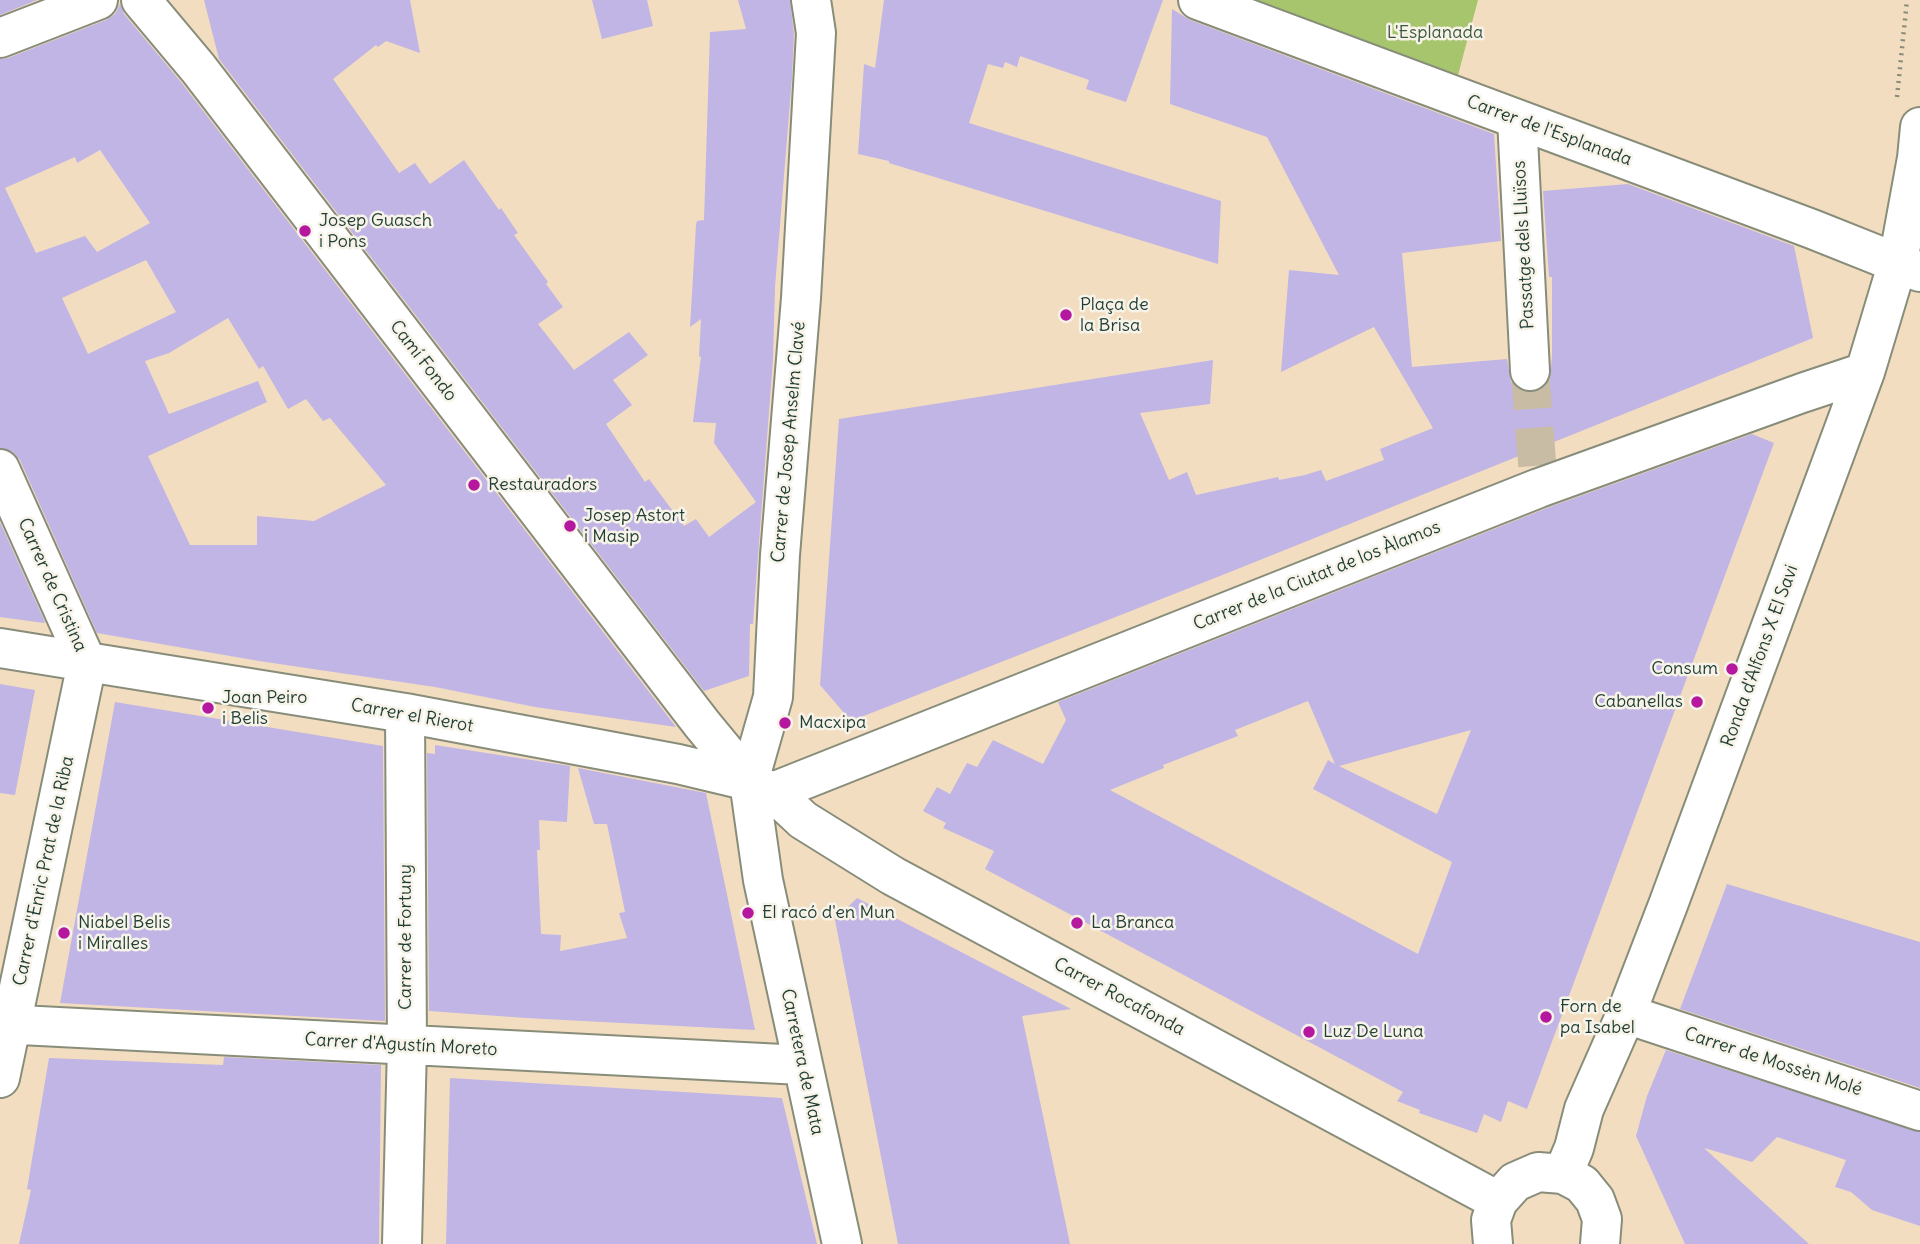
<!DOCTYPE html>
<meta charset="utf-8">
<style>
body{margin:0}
canvas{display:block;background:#f2ddc0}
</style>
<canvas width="1920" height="1244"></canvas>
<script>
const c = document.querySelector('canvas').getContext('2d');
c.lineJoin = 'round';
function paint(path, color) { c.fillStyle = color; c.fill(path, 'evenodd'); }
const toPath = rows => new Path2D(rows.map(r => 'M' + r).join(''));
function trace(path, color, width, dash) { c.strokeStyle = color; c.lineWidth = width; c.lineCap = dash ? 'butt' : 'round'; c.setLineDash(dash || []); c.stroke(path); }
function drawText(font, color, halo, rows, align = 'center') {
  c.font = font + ' Delius,sans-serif'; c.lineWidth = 5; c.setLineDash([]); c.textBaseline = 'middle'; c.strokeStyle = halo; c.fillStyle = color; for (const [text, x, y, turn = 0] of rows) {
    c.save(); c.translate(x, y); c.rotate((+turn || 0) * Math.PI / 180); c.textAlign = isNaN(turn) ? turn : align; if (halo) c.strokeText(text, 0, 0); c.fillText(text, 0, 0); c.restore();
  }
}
paint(toPath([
 [1247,0,1478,0,1458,75]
]), '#a6c56d');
paint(toPath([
 [0,0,37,0,0,15],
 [204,0,410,0,420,53,386,41,378,47,376,45,333,79,399,173,415,163,430,184,464,160,499,210,501,208,518,233,514,235,548,282,546,284,563,307,538,324,574,370,629,332,648,355,613,380,632,405,606,424,645,482,649,479,684,526,696,519,709,537,756,502,714,443,716,423,693,422,701,356,699,357,701,319,690,327,696,225,697,221,704,220,710,32,746,29,738,0,790,0,794,34,792,77,775,287,773,360,757,569,753,624,750,624,749,676,704,691,219,59],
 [592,0,647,0,653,26,602,39],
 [884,0,1163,0,1126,102,1086,89,1089,80,1020,56,1017,67,1005,62,1003,68,988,64,969,123,1221,201,1218,264,889,163,889,161,858,154,864,64,875,68],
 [120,4,124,14,181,82,676,727,535,707,435,687,259,661,97,633,20,460,12,451,0,448,0,59,8,58,106,20,115,14],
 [100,150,150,223,97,252,85,236,36,253,5,188,75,157,77,163],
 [146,260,176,312,88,354,62,298],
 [228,318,259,369,263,366,288,409,306,399,323,421,330,418,386,485,314,521,257,516,257,545,190,545,148,456,267,402,258,381,169,414,145,361,169,353],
 [1172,9,1190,20,1494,134,1501,241,1402,253,1412,367,1507,359,1511,382,1519,390,1530,393,1542,389,1550,380,1552,355,1552,277,1549,277,1543,191,1628,184,1794,246,1813,338,1225,574,851,721,820,685,839,419,1213,360,1210,404,1140,413,1169,480,1187,472,1196,495,1278,477,1279,480,1305,475,1321,470,1326,481,1384,460,1380,449,1433,428,1374,327,1281,372,1289,270,1339,275,1267,137,1170,104],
 [1752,434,1774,443,1527,1109,1508,1101,1501,1122,1484,1114,1477,1133,1419,1113,1420,1110,1397,1101,1403,1092,985,869,994,851,943,828,946,823,923,811,937,787,950,794,967,763,977,767,993,740,1043,764,1066,720,1058,702,1547,508],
 [1308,701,1335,764,1328,760,1313,789,1452,862,1418,954,1110,790,1164,768,1163,765,1238,736,1235,730],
 [1471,730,1437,814,1339,766],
 [0,522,45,622,44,623,0,617],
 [0,684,35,690,15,795,0,793],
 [115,702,383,746,385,1021,60,1003],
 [435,745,570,766,567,822,539,820,540,850,537,850,541,934,561,935,560,951,627,938,619,913,625,912,607,824,594,824,578,768,706,793,755,1030,526,1018,429,1011,427,753,435,754],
 [1727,884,1920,942,1920,1088,1680,1009],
 [857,898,1071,1009,1022,1016,1070,1244,898,1244,835,920],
 [1666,1050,1920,1132,1920,1226,1872,1210,1851,1192,1835,1187,1846,1160,1777,1137,1752,1162,1704,1148,1809,1244,1685,1244,1636,1136,1647,1096],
 [224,1057,381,1065,379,1244,19,1244,31,1190,27,1189,49,1058,223,1065],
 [450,1078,782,1098,817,1244,446,1244]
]), '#c1b5e5');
trace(toPath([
 [1530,371,1539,488]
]), '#c8bda4', 38, [38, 19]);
const minor = toPath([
 [811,0,816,33,801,298,780,555,773,697,749,781,763,880,842,1244],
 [1198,0,1812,229,1920,272],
 [0,38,98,0],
 [1517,119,1530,371],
 [0,469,87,663,0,1078],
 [0,648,405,713,678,764,749,781,702,724,198,68,141,0],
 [753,783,773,792,803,820,893,876,1498,1201],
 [773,792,1539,488,1802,393,1865,372],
 [1626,1014,1920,1111],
 [0,1024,802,1065],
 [1563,1174,1574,1148,1584,1109,1626,1014,1668,905,1865,372,1898,262,1917,158,1920,127],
 [402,1244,407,1046,405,713],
 [1493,1244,1491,1220,1498,1201,1515,1182,1538,1172,1563,1174,1582,1184,1595,1200,1602,1219,1600,1244]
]);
trace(minor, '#888d7a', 42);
trace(toPath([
 [1897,97,1907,0]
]), '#888d7a', 4.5, [2, 5]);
trace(minor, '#fff', 38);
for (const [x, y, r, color] of [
 [305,231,7,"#b5179e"],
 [1066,315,7,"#b5179e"],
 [474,485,7,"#b5179e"],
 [570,526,7,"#b5179e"],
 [1732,669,7,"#b5179e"],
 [1697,702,7,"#b5179e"],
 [208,708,7,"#b5179e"],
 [785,723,7,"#b5179e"],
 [748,913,7,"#b5179e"],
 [1077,923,7,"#b5179e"],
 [64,933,7,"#b5179e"],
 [1546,1017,7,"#b5179e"],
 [1309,1032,7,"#b5179e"]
]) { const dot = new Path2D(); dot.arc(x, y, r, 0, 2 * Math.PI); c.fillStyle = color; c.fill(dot); trace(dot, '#f7f3e8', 2.5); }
drawText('18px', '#3a583f', '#f7f3e8', [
 ["L'Esplanada",1435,33]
]);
drawText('18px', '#1f3d34', '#f7f3e8', [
 ["Carrer de l'Esplanada",1549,131,20],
 ["Passatge dels Lluïsos",1524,245,-93],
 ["Camí Fondo",423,361,52],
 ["Carrer de Josep Anselm Clavé",789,442,-85],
 ["Carrer de la Ciutat de los Àlamos",1317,576,-22],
 ["Carrer de Cristina",52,585,66],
 ["Ronda d'Alfons X El Savi",1760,656,-70],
 ["Carrer el Rierot",412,716,10],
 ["Carrer d'Enric Prat de la Riba",44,871,-78],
 ["Carrer de Fortuny",406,937,-90],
 ["Carrer Rocafonda",1119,997,28],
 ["Carrer d'Agustín Moreto",401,1045,3],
 ["Carretera de Mata",802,1062,78],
 ["Carrer de Mossèn Molé",1773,1062,18]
]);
drawText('18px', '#1f3d34', '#f7f3e8', [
 ["Josep Guasch",319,221],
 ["i Pons",319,242],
 ["Plaça de",1080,305],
 ["la Brisa",1080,326],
 ["Restauradors",488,485],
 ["Josep Astort",584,516],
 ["i Masip",584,537],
 ["Consum",1718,669,"right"],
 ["Joan Peiro",222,698],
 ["i Belis",222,719],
 ["Cabanellas",1683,702,"right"],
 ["Macxipa",799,723],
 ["El racó d'en Mun",762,913],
 ["Niabel Belis",78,923],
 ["i Miralles",78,944],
 ["La Branca",1091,923],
 ["Forn de",1560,1007],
 ["pa Isabel",1560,1028],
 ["Luz De Luna",1323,1032]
], 'left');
</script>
